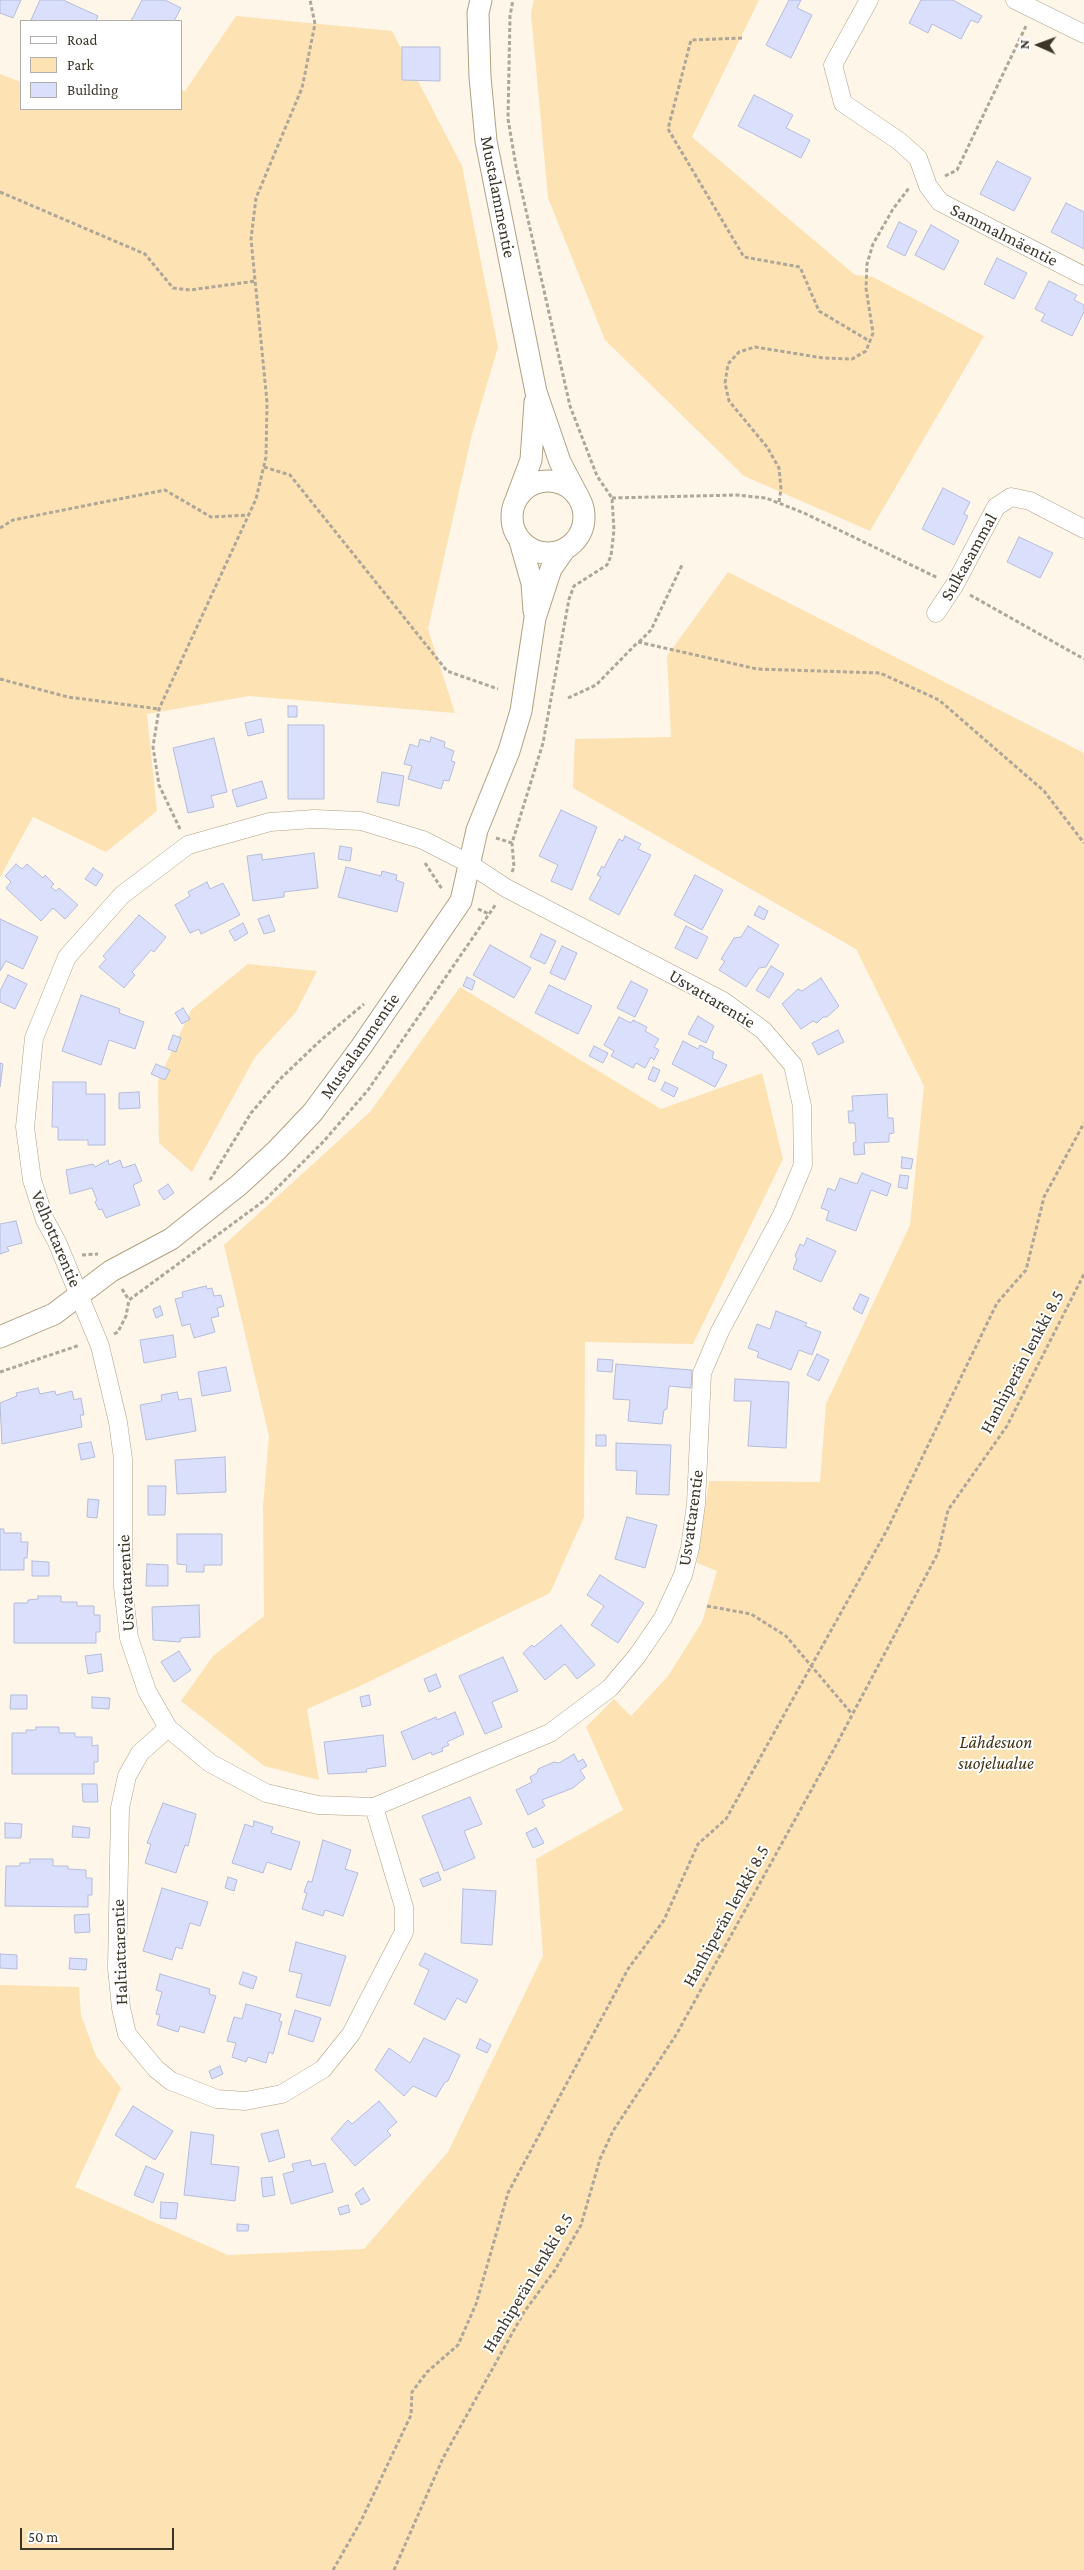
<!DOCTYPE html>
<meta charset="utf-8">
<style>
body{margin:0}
#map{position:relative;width:1084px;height:2570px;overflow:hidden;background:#fdf6e9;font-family:"Crimson Pro",serif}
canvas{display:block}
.legend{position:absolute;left:20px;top:20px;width:162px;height:90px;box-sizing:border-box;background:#fff;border:1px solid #b1afa9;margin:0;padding:6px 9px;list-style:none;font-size:15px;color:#3c3629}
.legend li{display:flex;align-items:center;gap:10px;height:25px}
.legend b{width:25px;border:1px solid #b1afa9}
.north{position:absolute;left:1014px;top:20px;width:50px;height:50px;-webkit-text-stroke:4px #fff;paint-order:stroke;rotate:272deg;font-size:14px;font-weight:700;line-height:20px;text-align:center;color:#3c3629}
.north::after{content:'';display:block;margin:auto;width:18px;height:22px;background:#3c3629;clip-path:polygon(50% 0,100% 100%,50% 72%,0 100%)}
.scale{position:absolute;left:20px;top:2528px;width:154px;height:22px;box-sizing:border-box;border:2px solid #3c3629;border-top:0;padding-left:6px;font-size:15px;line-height:18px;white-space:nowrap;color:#3c3629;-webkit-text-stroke:4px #fff;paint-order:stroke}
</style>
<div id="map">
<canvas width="1084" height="2570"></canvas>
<ul class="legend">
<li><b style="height:6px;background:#fff"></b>Road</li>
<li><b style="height:14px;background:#fde3b3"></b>Park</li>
<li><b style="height:14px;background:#dae0fb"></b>Building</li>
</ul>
<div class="north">N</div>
<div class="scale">50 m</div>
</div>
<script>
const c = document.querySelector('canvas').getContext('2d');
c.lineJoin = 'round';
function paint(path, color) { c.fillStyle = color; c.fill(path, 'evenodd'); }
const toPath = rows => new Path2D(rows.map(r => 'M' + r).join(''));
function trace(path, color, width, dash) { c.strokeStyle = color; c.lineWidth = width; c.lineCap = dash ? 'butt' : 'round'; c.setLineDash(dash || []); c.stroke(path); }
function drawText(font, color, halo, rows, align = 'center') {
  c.font = font + ' "Crimson Pro",serif'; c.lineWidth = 4; c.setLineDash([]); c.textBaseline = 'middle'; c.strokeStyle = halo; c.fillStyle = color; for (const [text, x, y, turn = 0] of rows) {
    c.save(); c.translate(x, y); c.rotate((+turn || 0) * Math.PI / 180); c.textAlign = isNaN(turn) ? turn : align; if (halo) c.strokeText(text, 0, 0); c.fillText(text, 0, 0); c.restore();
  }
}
paint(toPath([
 [534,0,759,0,692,137,855,275,873,277,984,336,870,531,744,476,605,340,548,198,531,13],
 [236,16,392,31,462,166,498,347,471,438,428,629,455,713,249,696,147,714,157,811,106,852,33,817,0,877,0,74,21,82,21,109,181,109,181,90,185,91],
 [728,572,1084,753,1084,2570,0,2570,0,1985,79,1987,81,2015,96,2056,121,2088,75,2187,228,2255,364,2249,448,2152,543,1956,536,1859,623,1810,586,1727,614,1699,631,1716,668,1676,702,1622,717,1571,697,1563,709,1481,820,1482,826,1404,910,1225,924,1086,856,949,573,788,575,739,671,737,667,656],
 [248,964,317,971,296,1012,255,1057,192,1172,159,1143,158,1081,191,1010],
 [460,987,661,1109,762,1073,783,1159,693,1344,585,1342,584,1517,550,1593,360,1686,307,1709,319,1780,264,1766,181,1701,213,1656,264,1616,263,1506,269,1436,224,1245,370,1112]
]), '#fde3b3');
const building = toPath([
 [0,0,21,0,13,18,0,13,0,0],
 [40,0,63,0,98,16,96,21,34,21,31,20,40,0],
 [142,0,165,0,181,8,174,21,131,21,142,0],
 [789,0,801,0,797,8,812,15,791,58,766,45,789,0],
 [921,0,953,0,982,16,978,23,971,20,961,39,932,24,928,33,909,23,921,0],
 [402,47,440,47,440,81,402,80,402,47],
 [754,95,793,115,786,128,810,140,801,158,738,126,754,95],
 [997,161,1031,178,1014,211,980,194,997,161],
 [1066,203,1084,212,1084,249,1051,232,1066,203],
 [899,222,917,231,905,256,887,247,899,222],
 [931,225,959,241,944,270,915,255,931,225],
 [997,258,1027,273,1014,299,984,284,997,258],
 [1049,281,1077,295,1074,300,1084,305,1084,312,1072,336,1041,321,1045,314,1035,309,1049,281],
 [943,488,970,502,964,514,968,516,954,545,922,529,943,488],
 [1019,537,1053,553,1040,578,1007,562,1019,537],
 [288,706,297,706,297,717,288,717,288,706],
 [261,719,264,732,248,736,245,723,261,719],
 [288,725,324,725,324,799,288,799,288,725],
 [431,737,445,742,444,747,454,751,451,761,455,762,449,781,444,780,441,789,408,779,412,766,404,764,410,744,418,747,420,739,430,742,431,737],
 [214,738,227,792,211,796,214,807,188,813,173,748,214,738],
 [382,772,404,776,399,806,377,802,382,772],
 [262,781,267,798,237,807,232,790,262,781],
 [561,810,597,827,572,890,551,881,558,865,539,856,561,810],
 [625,836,641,844,638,849,651,855,619,915,589,899,601,877,597,875,602,866,604,868,619,839,623,841,625,836],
 [340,846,352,848,350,861,338,859,340,846],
 [314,853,318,888,284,892,284,897,253,901,247,856,262,854,262,860,314,853],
 [16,864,22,869,27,864,43,878,45,875,54,884,51,887,56,891,59,888,78,905,65,919,53,908,41,921,6,888,11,882,5,876,16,864],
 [346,867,381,876,382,871,397,875,396,880,404,883,397,912,338,897,346,867],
 [93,868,103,875,96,886,85,879,93,868],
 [695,875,723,890,702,930,674,915,695,875],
 [207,882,210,889,223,883,240,915,201,934,199,929,190,933,175,905,190,896,188,892,207,882],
 [759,906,768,911,764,920,754,915,759,906],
 [139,915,166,937,154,952,151,950,132,972,135,975,124,988,99,967,106,959,103,956,139,915],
 [269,915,275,931,264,934,258,919,269,915],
 [0,919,38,937,23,969,6,961,0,971,0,919],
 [243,923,248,933,235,941,229,931,243,923],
 [686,926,708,937,697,959,675,948,686,926],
 [748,926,779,945,766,967,759,968,746,987,719,970,725,961,721,959,734,938,741,937,748,926],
 [541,934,556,941,545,964,530,957,541,934],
 [490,945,531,968,514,998,473,975,490,945],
 [562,946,577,953,565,980,550,973,562,946],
 [771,966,784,974,769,998,756,990,771,966],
 [8,975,27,984,15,1009,0,1002,0,991,8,975],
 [467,977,475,981,472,990,463,986,467,977],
 [821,978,839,1006,827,1017,823,1017,817,1023,813,1021,801,1029,782,1004,798,989,802,991,821,978],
 [631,981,648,990,635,1017,617,1008,631,981],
 [549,985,592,1006,578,1034,535,1013,549,985],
 [81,995,120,1009,119,1013,144,1022,135,1049,109,1040,101,1065,62,1051,81,995],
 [183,1008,190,1019,182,1024,175,1013,183,1008],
 [698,1016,714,1026,706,1043,688,1034,698,1016],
 [619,1017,631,1023,633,1020,647,1027,645,1031,659,1039,654,1047,659,1050,654,1060,651,1057,645,1068,636,1063,633,1068,611,1056,614,1051,604,1045,619,1017],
 [838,1030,844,1042,818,1055,812,1043,838,1030],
 [173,1035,181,1038,176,1052,168,1049,173,1035],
 [683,1041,698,1049,700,1045,714,1052,712,1058,727,1065,715,1087,672,1064,683,1041],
 [594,1046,608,1053,603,1063,589,1056,594,1046],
 [0,1063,3,1064,0,1087,0,1063],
 [156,1064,170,1070,165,1080,151,1074,156,1064],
 [653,1067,660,1070,655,1082,648,1079,653,1067],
 [53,1082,86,1082,86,1094,105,1094,105,1145,88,1145,88,1140,58,1140,58,1127,52,1127,53,1082],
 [665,1082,678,1088,674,1097,661,1090,665,1082],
 [139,1092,140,1108,119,1109,119,1093,139,1092],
 [887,1094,888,1118,893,1118,894,1133,889,1134,889,1142,864,1143,865,1154,854,1155,853,1143,856,1142,855,1123,849,1123,848,1111,853,1111,852,1096,887,1094],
 [902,1157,913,1159,911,1169,901,1168,902,1157],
 [108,1160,109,1165,120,1160,123,1168,135,1164,142,1181,133,1185,140,1205,106,1218,102,1209,99,1210,95,1202,97,1200,92,1188,70,1194,66,1170,93,1164,95,1167,108,1160],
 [862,1173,891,1184,887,1196,871,1190,856,1231,826,1220,829,1211,821,1208,828,1188,835,1191,840,1178,857,1184,862,1173],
 [900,1175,909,1176,907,1189,898,1187,900,1175],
 [168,1184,174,1193,164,1200,158,1191,168,1184],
 [16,1221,22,1243,7,1247,9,1251,0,1254,0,1224,16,1221],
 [807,1238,836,1251,821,1282,793,1269,797,1259,795,1256,800,1244,804,1246,807,1238],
 [206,1286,207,1289,212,1288,214,1296,221,1295,224,1306,217,1308,219,1316,211,1318,215,1332,194,1338,190,1324,182,1326,175,1299,183,1297,182,1292,206,1286],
 [860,1294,869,1298,862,1314,853,1309,860,1294],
 [160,1306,163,1315,156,1318,153,1309,160,1306],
 [776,1311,807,1323,805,1326,821,1332,812,1355,799,1350,791,1370,757,1357,759,1352,748,1348,757,1324,770,1329,776,1311],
 [173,1335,176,1357,144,1363,140,1340,173,1335],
 [817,1354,829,1360,819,1381,807,1375,817,1354],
 [598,1359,613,1360,612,1372,597,1371,598,1359],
 [616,1364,692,1370,691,1388,669,1386,667,1409,664,1410,662,1424,628,1421,630,1400,613,1399,616,1364],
 [226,1367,231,1391,202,1396,198,1372,226,1367],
 [735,1379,789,1382,786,1448,748,1446,751,1401,734,1401,735,1379],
 [38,1388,40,1394,55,1391,56,1395,72,1391,74,1400,81,1398,84,1415,80,1415,82,1427,2,1444,0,1403,17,1396,16,1393,38,1388],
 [177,1392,179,1400,191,1398,196,1431,146,1440,140,1405,162,1401,161,1395,177,1392],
 [596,1435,606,1435,606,1446,596,1446,596,1435],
 [91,1442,95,1457,81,1460,78,1444,91,1442],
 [616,1443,671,1445,669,1495,636,1494,637,1471,616,1470,616,1443],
 [225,1457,226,1492,177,1494,175,1460,225,1457],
 [148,1486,166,1486,165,1515,148,1515,148,1486],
 [88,1499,99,1500,97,1518,87,1517,88,1499],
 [627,1517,657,1525,645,1568,615,1559,627,1517],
 [0,1529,4,1529,4,1533,21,1533,21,1542,28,1542,27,1558,24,1558,24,1570,0,1570,0,1529],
 [177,1534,222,1534,222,1565,204,1565,204,1572,186,1572,187,1565,177,1564,177,1534],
 [32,1561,49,1562,49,1576,32,1576,32,1561],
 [147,1564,168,1565,168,1586,146,1586,147,1564],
 [600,1575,644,1603,618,1643,591,1625,604,1606,587,1595,600,1575],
 [38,1596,61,1596,61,1602,77,1602,77,1606,94,1606,94,1615,100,1615,100,1632,96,1632,96,1643,14,1643,14,1603,28,1603,28,1600,38,1599,38,1596],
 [199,1605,200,1637,181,1638,180,1642,153,1640,152,1607,199,1605],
 [561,1625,595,1665,577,1679,565,1664,545,1680,523,1653,532,1645,534,1647,561,1625],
 [179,1651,191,1670,174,1682,161,1662,179,1651],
 [101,1654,103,1671,88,1674,85,1656,101,1654],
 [503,1657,518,1691,492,1702,502,1727,485,1734,459,1676,503,1657],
 [436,1674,441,1687,429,1692,424,1679,436,1674],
 [11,1695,27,1695,27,1709,10,1709,11,1695],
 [369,1695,371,1705,362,1707,360,1697,369,1695],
 [92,1697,110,1698,109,1709,92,1708,92,1697],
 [455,1712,464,1734,447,1742,449,1745,442,1748,443,1751,432,1755,431,1752,413,1760,401,1732,436,1717,437,1720,455,1712],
 [36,1727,59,1727,59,1733,75,1733,75,1737,92,1737,92,1746,98,1745,98,1762,94,1762,94,1774,12,1774,12,1733,26,1733,26,1730,36,1730,36,1727],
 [383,1735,386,1766,366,1769,367,1772,328,1774,324,1742,383,1735],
 [574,1754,578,1762,583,1759,587,1766,580,1770,585,1778,573,1788,542,1800,545,1806,528,1815,516,1790,532,1782,530,1777,537,1773,538,1769,554,1762,559,1763,574,1754],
 [82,1784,97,1784,98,1802,83,1802,82,1784],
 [470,1797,482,1824,464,1831,475,1858,444,1871,422,1816,470,1797],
 [163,1803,196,1814,188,1846,185,1845,176,1873,145,1863,151,1844,147,1843,163,1803],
 [254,1821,273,1827,271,1833,300,1842,291,1870,267,1862,263,1873,232,1863,245,1824,253,1827,254,1821],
 [5,1823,22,1824,21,1838,5,1838,5,1823],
 [73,1826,90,1828,89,1838,72,1837,73,1826],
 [536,1828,544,1843,533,1848,526,1833,536,1828],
 [323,1840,351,1850,345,1869,358,1873,343,1916,325,1910,323,1916,302,1909,307,1893,304,1892,308,1881,312,1882,323,1840],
 [30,1859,53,1859,53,1866,68,1866,68,1869,86,1870,86,1878,92,1878,92,1895,88,1895,88,1907,5,1906,6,1866,20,1866,20,1863,30,1863,30,1859],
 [438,1872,441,1880,423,1887,420,1879,438,1872],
 [228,1877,237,1880,234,1891,225,1888,228,1877],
 [162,1888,208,1902,200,1926,190,1923,182,1949,176,1947,172,1960,143,1951,162,1888],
 [463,1889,496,1891,492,1945,461,1943,463,1889],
 [89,1914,90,1932,75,1933,74,1915,89,1914],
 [296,1942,346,1956,330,2006,296,1997,302,1974,289,1971,296,1942],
 [425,1953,478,1980,466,2003,457,1998,445,2020,414,2004,429,1970,419,1965,425,1953],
 [0,1954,17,1955,17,1969,0,1968,0,1954],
 [70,1958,87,1959,86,1970,69,1969,70,1958],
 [243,1972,257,1977,253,1989,239,1984,243,1972],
 [160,1974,210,1989,209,1994,216,1996,204,2033,180,2026,178,2032,157,2025,160,2015,156,2014,162,1992,156,1990,160,1974],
 [246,2004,281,2014,279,2021,282,2022,273,2054,269,2052,266,2063,248,2057,246,2062,232,2057,236,2043,227,2041,234,2017,242,2019,246,2004],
 [295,2010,321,2018,313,2042,288,2034,295,2010],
 [424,2038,460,2055,448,2081,445,2082,436,2097,413,2086,404,2096,375,2070,389,2048,410,2063,424,2038],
 [480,2039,491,2045,487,2053,476,2048,480,2039],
 [220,2066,223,2074,212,2079,209,2071,220,2066],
 [379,2101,397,2122,387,2131,391,2135,355,2166,331,2139,348,2120,352,2124,379,2101],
 [133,2106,173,2131,155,2160,115,2135,133,2106],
 [278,2130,285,2157,269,2162,261,2134,278,2130],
 [191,2132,214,2135,211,2164,239,2167,235,2201,184,2195,191,2132],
 [310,2160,312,2166,325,2163,333,2192,291,2204,283,2174,294,2171,292,2164,310,2160],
 [146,2166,164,2174,153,2203,134,2195,146,2166],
 [272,2177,275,2195,263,2197,261,2178,272,2177],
 [363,2188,370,2200,361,2205,355,2194,363,2188],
 [161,2202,178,2203,176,2219,160,2218,161,2202],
 [348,2205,350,2212,340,2215,338,2208,348,2205],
 [237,2224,249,2225,248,2231,237,2231,237,2224]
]);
paint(building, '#dae0fb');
trace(building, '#b4bcdb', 1);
const minor = toPath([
 [869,0,833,65,843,103,899,141,918,158,928,186,940,202,1084,276],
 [1015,0,1084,34],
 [936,613,954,586,996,507,1011,497,1030,501,1084,529],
 [314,819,361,821,423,840,468,863,506,888,723,1001,763,1030,793,1065,802,1106,803,1165,782,1215,720,1331,702,1373,696,1504,690,1548,683,1575,663,1618,637,1656,610,1688,550,1733,374,1807,318,1805,266,1793,210,1763,168,1728,147,1691,129,1638,123,1587,123,1459,118,1422,100,1346,57,1242,45,1220,32,1180,25,1127,34,1038,67,957,122,895,188,845,270,822,314,819],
 [168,1728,140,1753,127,1776,120,1808,117,1968,121,2008,127,2034,156,2069,171,2081,217,2099,245,2101,282,2094,323,2069,351,2034,404,1932,404,1907,374,1807]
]);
const tertiary = toPath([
 [481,0,478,13,480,77,486,141,536,392,560,462,579,498],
 '512 517a36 36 0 1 1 72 0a36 36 0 1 1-72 0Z',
 [517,497,531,460,535,402],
 [520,541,532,583,534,611],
 [0,1337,54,1314,111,1271,171,1239,239,1185,277,1150,313,1112,361,1047,461,901,477,830,509,751,521,711,535,618,551,569,565,549]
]);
trace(minor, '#b1a082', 19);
trace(tertiary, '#b1a082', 23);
trace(toPath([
 [742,38,691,40,668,129,744,257,800,267,819,311,871,342],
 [945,176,957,170,1026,26],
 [0,192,145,254,173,288,190,290,256,281],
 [264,467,290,475,447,671,498,689],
 [612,498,736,495,766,498,804,513,938,578],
 [779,502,781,489,779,468,767,447,729,401,725,383,728,364,739,352,755,347,823,358,852,359,866,351,873,333,866,288,867,264,873,244,893,209,909,188],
 [0,528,13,520,165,490,211,517,249,515],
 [970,595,1084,659],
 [639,642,651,630,683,563],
 [0,679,68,697,159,709],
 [568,698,596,685,638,642,757,669,880,673,939,700,1044,791,1084,843],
 [180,829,159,785,153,747,159,709,256,499,266,457,267,402,251,239,256,198,302,88,315,24,310,0],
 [496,838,512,843],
 [425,863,442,889],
 [512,872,514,867,512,843,543,743,569,599,574,586,607,565,611,556,614,530,612,498,597,476,570,406,516,166,508,119,510,16,513,0],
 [478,909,489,914],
 [210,1180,251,1113,280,1079,321,1040,364,1004],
 [82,1255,98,1254],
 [122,1289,129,1300],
 [114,1334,118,1332,126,1316,129,1300,265,1200,324,1141,368,1090,496,904],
 [0,1372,80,1345],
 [707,1606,751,1614,786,1636,852,1714],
 [333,2570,361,2521,411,2415,412,2392,427,2372,458,2345,476,2304,508,2193,628,1969,664,1920,698,1844,726,1819,887,1530,997,1303,1026,1270,1044,1197,1084,1123],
 [394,2570,443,2458,524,2312,555,2270,581,2225,600,2159,613,2131,676,2035,834,1749,938,1553,948,1510,1007,1426,1084,1274]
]), '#ada699', 3, [4, 2.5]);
trace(minor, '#fff', 18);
trace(tertiary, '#fff', 21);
drawText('18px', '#3c3629', '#fff', [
 ["Mustalammentie",498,197,79],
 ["Sammalmäentie",1004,235,27],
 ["Sulkasammal",969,557,-61],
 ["Usvattarentie",712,999,31],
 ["Mustalammentie",360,1046,-55],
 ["Velhottarentie",56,1239,67],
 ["Hanhiperän lenkki 8.5",1022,1362,-62],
 ["Usvattarentie",691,1518,-82],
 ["Usvattarentie",126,1583,-93],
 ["Hanhiperän lenkki 8.5",726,1916,-61],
 ["Haltiattarentie",120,1952,-92],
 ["Hanhiperän lenkki 8.5",528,2283,-59]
]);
drawText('italic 18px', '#423315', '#fff', [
 ["Lähdesuon",996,1742],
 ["suojelualue",996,1763]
]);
</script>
